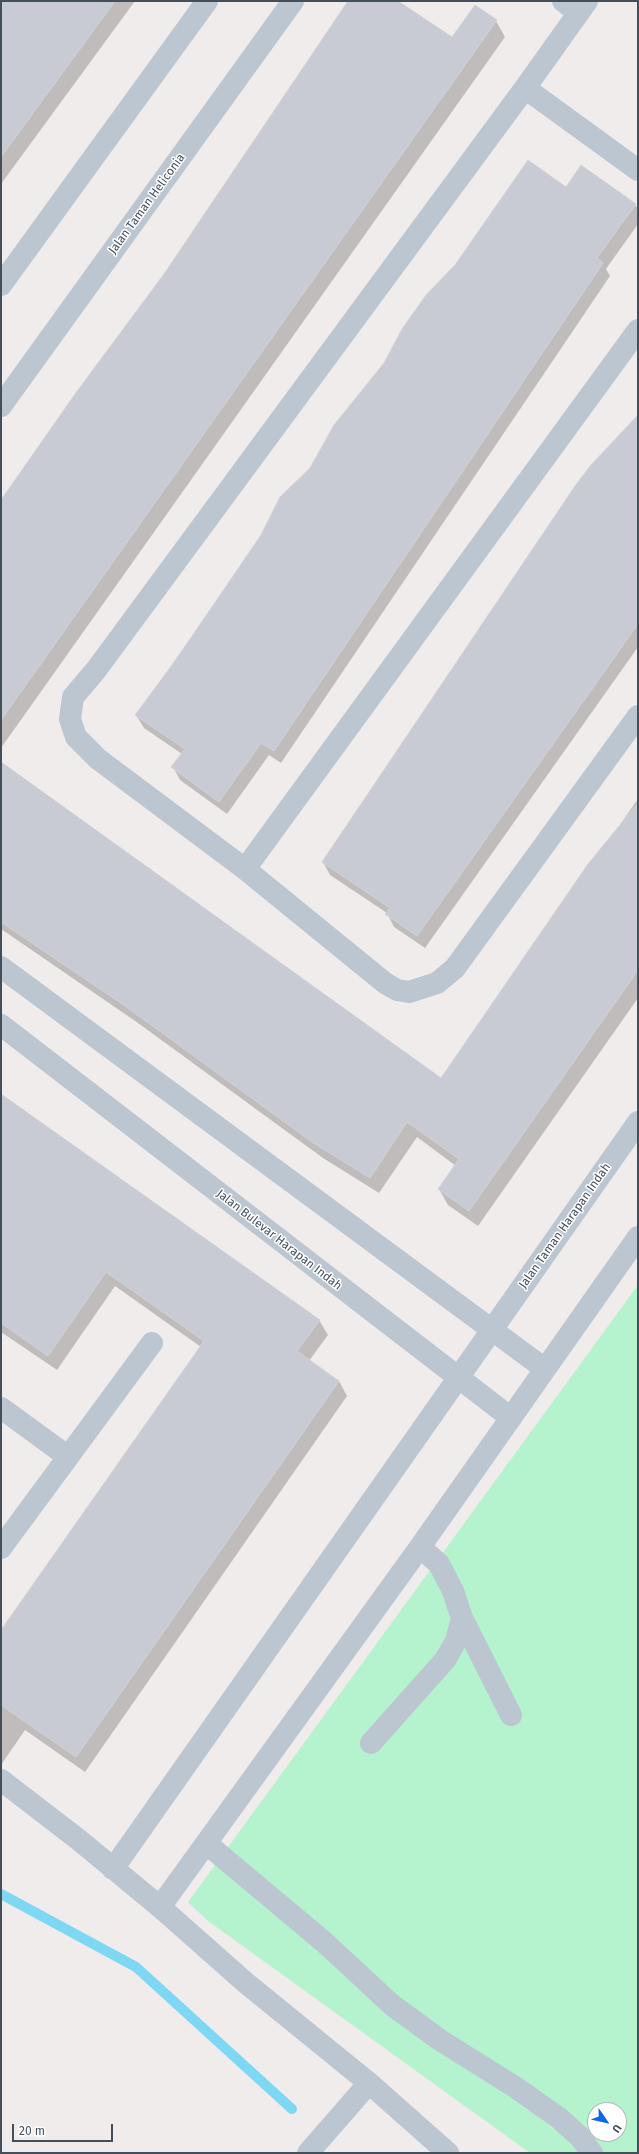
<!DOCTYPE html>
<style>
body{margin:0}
#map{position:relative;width:639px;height:2154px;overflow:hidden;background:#f0ecec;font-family:"Fira Sans",sans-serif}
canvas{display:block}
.frame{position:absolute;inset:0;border:2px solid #434f5b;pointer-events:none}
.north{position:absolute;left:587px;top:2102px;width:40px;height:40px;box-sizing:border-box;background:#fff;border:1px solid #b4b9bd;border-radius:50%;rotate:124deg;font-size:11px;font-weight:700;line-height:16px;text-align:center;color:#434f5b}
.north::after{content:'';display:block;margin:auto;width:14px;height:18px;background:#0a67ec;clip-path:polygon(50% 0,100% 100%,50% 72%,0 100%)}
.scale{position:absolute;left:12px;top:2124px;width:101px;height:18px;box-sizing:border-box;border:2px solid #434f5b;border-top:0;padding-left:5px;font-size:12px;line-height:14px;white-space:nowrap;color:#434f5b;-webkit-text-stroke:3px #fff;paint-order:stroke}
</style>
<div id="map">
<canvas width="639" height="2154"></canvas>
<div class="frame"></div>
<div class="north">U</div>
<div class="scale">20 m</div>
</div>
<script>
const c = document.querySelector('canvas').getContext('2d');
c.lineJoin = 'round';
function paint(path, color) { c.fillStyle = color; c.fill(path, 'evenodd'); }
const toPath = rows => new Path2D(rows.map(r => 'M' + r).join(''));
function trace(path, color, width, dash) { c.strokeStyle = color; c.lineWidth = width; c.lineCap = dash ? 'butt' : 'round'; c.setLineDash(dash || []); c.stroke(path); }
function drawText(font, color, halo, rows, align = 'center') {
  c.font = font + ' "Fira Sans",sans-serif'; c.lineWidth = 3; c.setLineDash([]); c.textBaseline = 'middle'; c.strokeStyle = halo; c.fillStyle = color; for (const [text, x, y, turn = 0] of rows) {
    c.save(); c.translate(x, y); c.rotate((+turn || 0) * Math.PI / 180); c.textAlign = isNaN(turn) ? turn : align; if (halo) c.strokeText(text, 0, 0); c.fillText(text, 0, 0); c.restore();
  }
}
paint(toPath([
 [638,1285,638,2153,530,2153,208,1921,188,1902],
 [595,2110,619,2110,619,2134,595,2134]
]), '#b5f2ce');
paint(toPath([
 [1,1,135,1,1,184],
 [349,1,396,1,452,39,496,21,505,37,1,748,1,502,165,275],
 [566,188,635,205,638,209,638,224,606,269,610,276,281,763,269,755,227,814,180,780,173,767,182,754,144,728,136,715,311,469],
 [638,416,638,647,425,948,394,927,387,913,330,875,323,862],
 [1,762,441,1079,638,799,638,998,478,1226,448,1205,439,1189,456,1166,417,1137,379,1193,323,1158,138,1023,1,929],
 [1,1095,319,1320,328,1335,309,1361,339,1381,347,1396,85,1772,25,1730,1,1765,1,1632,201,1347,115,1286,57,1370,1,1332]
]), '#0003');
trace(toPath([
 [1,1894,136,1967,292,2109]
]), '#7fd8f3', 10);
const building = toPath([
 [1,1,115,1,1,157,1,1],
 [348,1,398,1,452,37,475,5,497,20,1,720,1,500,75,394,164,274,348,1],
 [528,160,566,187,581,165,636,204,597,258,603,263,274,751,261,743,219,802,171,767,185,749,135,715,173,664,261,535,280,497,310,468,334,425,384,363,402,329,426,295,455,265,528,160],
 [638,415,638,624,417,936,385,914,390,908,322,862,575,486,591,465,638,415],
 [1,762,441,1078,588,864,638,803,638,970,469,1211,438,1189,459,1159,407,1122,370,1178,312,1142,128,1008,1,922,1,762],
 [1,1094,320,1320,297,1351,339,1381,76,1757,1,1705,1,1630,204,1341,106,1272,48,1356,1,1323,1,1094]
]);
paint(building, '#c8cbd3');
trace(building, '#d0d2d9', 1);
trace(toPath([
 [563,1,578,13],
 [587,1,525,88,96,670,73,697,70,719,76,737,98,759,245,869,385,983,397,990,409,992,437,983,455,968,638,716],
 [525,88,638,170],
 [1,285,207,1],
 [1,406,293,1],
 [245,869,638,330],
 [1,967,545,1369],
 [1,1025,511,1418],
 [1,1408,67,1456],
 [1,1548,152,1343],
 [462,1618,511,1715],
 [371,1743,445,1660,456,1641,462,1618,453,1591,439,1564,420,1547],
 [1,1780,79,1840,160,1907,246,1983,369,2083,448,2153],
 [207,1844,324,1942,392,2005,440,2040,515,2087,559,2118,580,2137,592,2153],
 [113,1869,638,1122],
 [160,1907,420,1547,638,1237],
 [308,2153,369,2083]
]), '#bbc6d0', 22);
drawText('12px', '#434f5b', '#fff', [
 ["Jalan Taman Heliconia",147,204,-54],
 ["Jalan Taman Harapan Indah",565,1226,-55],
 ["Jalan Bulevar Harapan Indah",279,1240,38]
]);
</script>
